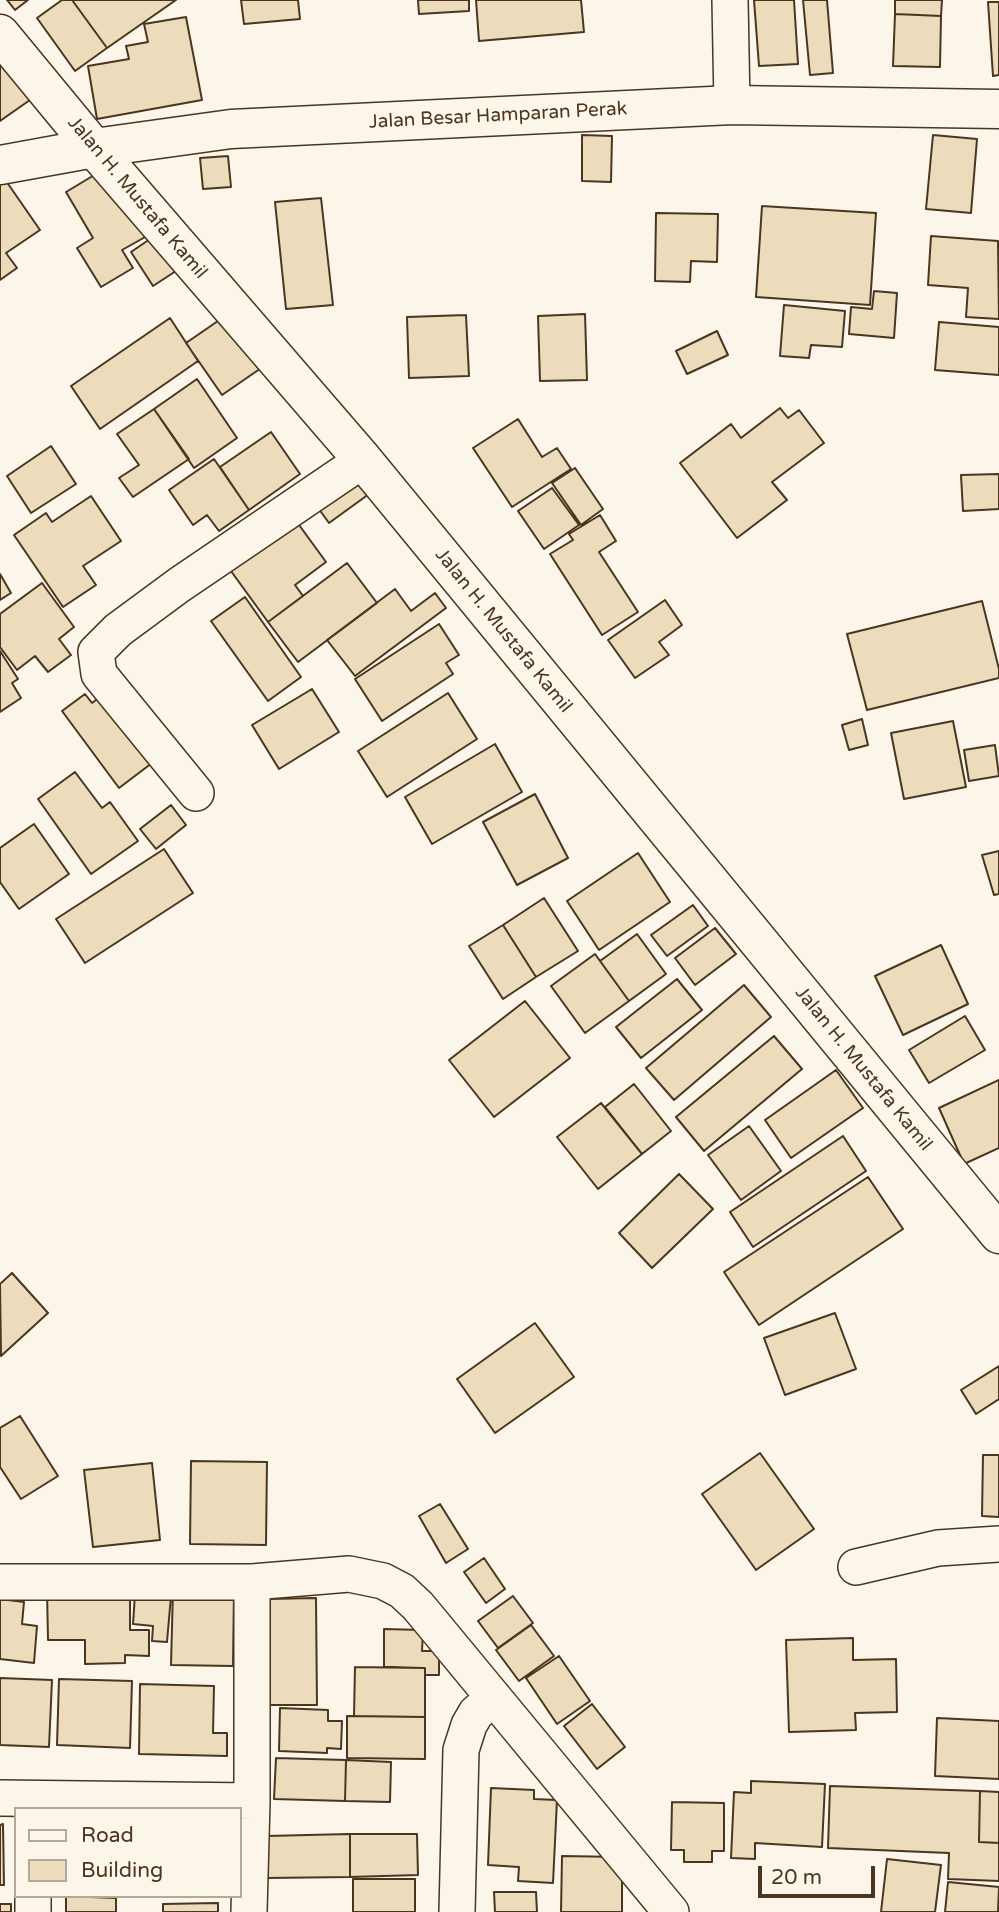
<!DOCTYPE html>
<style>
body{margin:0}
#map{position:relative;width:999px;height:1912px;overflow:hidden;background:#fbf6e9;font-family:"Varela Round",sans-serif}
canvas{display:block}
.legend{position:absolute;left:14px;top:1807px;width:228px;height:91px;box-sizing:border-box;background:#fbf6e9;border:2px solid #b4a999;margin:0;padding:9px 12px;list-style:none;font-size:21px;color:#4a3520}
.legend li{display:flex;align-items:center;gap:14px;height:35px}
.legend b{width:35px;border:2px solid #b4a999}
.scale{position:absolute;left:758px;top:1866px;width:117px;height:32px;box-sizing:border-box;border:4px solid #4a3520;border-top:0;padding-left:9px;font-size:21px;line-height:24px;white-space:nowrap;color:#4a3520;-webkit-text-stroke:5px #fbf6e9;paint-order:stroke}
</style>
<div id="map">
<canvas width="999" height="1912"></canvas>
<ul class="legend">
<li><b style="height:9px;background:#fbf6e9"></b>Road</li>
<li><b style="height:19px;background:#ecdcbc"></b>Building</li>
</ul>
<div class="scale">20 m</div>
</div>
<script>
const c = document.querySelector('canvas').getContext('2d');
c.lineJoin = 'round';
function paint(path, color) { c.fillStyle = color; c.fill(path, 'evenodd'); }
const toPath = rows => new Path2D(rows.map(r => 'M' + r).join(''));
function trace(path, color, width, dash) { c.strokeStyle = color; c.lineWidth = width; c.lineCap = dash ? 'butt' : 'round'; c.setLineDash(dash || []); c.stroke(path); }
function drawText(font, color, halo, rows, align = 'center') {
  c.font = font + ' "Varela Round",sans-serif'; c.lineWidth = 5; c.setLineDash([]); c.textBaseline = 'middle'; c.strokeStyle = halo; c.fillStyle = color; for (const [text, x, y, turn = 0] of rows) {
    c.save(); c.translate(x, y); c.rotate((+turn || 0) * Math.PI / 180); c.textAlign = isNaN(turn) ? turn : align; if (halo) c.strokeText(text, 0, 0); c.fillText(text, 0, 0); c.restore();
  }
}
const building = toPath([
 [7,0,28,0,15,10,7,0],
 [62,0,72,0,107,48,75,71,37,18,62,0],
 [72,0,176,0,107,48,72,0],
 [241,0,298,0,300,19,244,24,241,0],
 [418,0,469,0,469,11,419,14,418,0],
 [476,0,581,0,584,32,479,41,476,0],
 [754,0,794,0,798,64,759,66,754,0],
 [803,0,827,0,833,73,810,75,803,0],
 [895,0,942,0,941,16,895,14,895,0],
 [988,2,999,2,999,75,993,76,988,2],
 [895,14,941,16,940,67,893,66,895,14],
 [186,17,202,100,97,119,88,66,129,59,126,46,148,42,144,24,186,17],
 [0,58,30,100,0,121,0,58],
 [582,135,612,136,611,182,582,181,582,135],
 [933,135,977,139,971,213,926,209,933,135],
 [228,156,231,187,203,189,200,158,228,156],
 [106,168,147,236,122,250,133,268,101,287,77,248,93,238,66,192,106,168],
 [4,178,40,230,6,253,17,268,0,280,0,181,4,178],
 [321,198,333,305,286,309,275,202,321,198],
 [762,206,876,213,870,305,756,297,762,206],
 [656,213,718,214,717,262,691,261,690,282,655,281,656,213],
 [931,236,998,241,999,319,966,317,968,288,928,285,931,236],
 [153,237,176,271,153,286,131,252,153,237],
 [874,291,897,293,894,338,849,334,851,307,872,309,874,291],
 [784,305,845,311,842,347,811,345,809,358,780,356,784,305],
 [231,312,267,364,222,395,186,343,231,312],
 [585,314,587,380,540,381,538,316,585,314],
 [466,315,469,376,409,378,407,317,466,315],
 [170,318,198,361,100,429,71,386,170,318],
 [939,322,999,327,999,375,935,370,939,322],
 [717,331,728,355,687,374,676,351,717,331],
 [197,379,237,438,194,468,154,409,197,379],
 [780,408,788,418,799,410,824,443,772,482,787,500,737,538,680,463,731,424,741,438,780,408],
 [154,409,189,459,133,497,119,478,139,465,117,434,154,409],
 [518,419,542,457,557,448,571,469,512,507,473,448,518,419],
 [271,432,300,474,249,510,220,467,271,432],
 [51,446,76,484,31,513,7,476,51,446],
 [214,459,249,510,219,531,207,515,193,525,169,490,214,459],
 [575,468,603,509,581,525,552,483,575,468],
 [999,474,999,509,963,511,961,475,999,474],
 [356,476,369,494,329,523,316,505,356,476],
 [552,488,579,525,544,549,518,511,552,488],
 [91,496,121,541,83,566,96,585,63,607,14,535,46,513,52,522,91,496],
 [600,515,616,541,599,552,638,612,602,635,550,554,573,540,569,534,600,515],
 [294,518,326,562,295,585,303,596,268,622,228,567,294,518],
 [347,563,377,603,298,662,268,622,347,563],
 [0,574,11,593,0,600,0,574],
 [42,583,74,627,59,639,71,655,48,672,35,656,17,670,0,647,0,614,42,583],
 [395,589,411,611,435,593,446,608,355,676,327,640,395,589],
 [245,597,301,677,268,701,211,621,245,597],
 [665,600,682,625,659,642,669,655,635,678,608,640,665,600],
 [982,601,999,669,999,678,867,710,847,634,982,601],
 [439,624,459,655,446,663,453,674,382,721,355,679,439,624],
 [0,651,18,679,12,683,21,698,0,712,0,651],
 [312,689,339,732,279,769,252,725,312,689],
 [105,693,156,760,119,788,62,711,85,694,92,703,105,693],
 [448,693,477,739,387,797,358,751,448,693],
 [862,719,868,745,849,750,842,725,862,719],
 [953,721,966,787,904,799,891,733,953,721],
 [495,744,522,792,432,844,405,797,495,744],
 [995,745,999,776,969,781,964,750,995,745],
 [75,772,102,808,110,802,138,841,91,874,38,799,75,772],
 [535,794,568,858,517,885,483,822,535,794],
 [171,805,186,825,156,849,140,829,171,805],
 [34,824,69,874,19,909,0,882,0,848,34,824],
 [164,849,193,893,85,963,56,919,164,849],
 [999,851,999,894,994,895,982,855,999,851],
 [638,853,670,902,599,950,567,901,638,853],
 [544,898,578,951,536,977,503,925,544,898],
 [693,905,708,926,667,956,651,935,693,905],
 [503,925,536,977,503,999,469,946,503,925],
 [715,928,736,954,695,985,675,958,715,928],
 [637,934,666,974,629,1001,600,961,637,934],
 [941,945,968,1004,903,1035,875,976,941,945],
 [595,954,629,1001,585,1033,551,986,595,954],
 [677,979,702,1010,641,1058,616,1027,677,979],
 [744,985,771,1017,674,1100,646,1068,744,985],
 [525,1001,570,1058,494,1117,449,1060,525,1001],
 [965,1016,985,1050,929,1083,909,1050,965,1016],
 [774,1036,802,1069,704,1151,676,1117,774,1036],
 [836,1070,863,1108,791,1158,765,1120,836,1070],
 [999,1080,999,1148,964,1164,939,1108,999,1080],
 [634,1084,671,1131,642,1154,605,1107,634,1084],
 [601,1103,642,1154,598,1189,557,1137,601,1103],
 [749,1126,781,1171,741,1200,708,1155,749,1126],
 [843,1136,866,1171,753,1247,730,1212,843,1136],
 [679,1174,713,1209,652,1268,619,1233,679,1174],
 [868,1177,903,1229,759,1325,724,1272,868,1177],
 [12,1273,48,1313,1,1356,0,1284,12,1273],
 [835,1313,856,1369,785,1395,764,1338,835,1313],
 [535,1323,574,1377,495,1433,457,1379,535,1323],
 [999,1366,999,1399,976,1414,961,1390,999,1366],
 [20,1416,58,1476,21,1499,0,1467,0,1428,20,1416],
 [760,1453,814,1529,756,1570,702,1494,760,1453],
 [983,1455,999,1455,999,1517,982,1516,983,1455],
 [191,1461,267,1462,266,1545,190,1544,191,1461],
 [152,1463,160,1540,93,1547,84,1470,152,1463],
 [440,1504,468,1549,446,1563,419,1516,440,1504],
 [484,1558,505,1589,486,1603,464,1572,484,1558],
 [173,1588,234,1589,233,1666,171,1665,173,1588],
 [47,1591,130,1591,130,1630,149,1630,149,1656,125,1655,125,1663,85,1664,85,1640,48,1640,47,1591],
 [135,1594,171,1596,167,1642,152,1641,153,1626,133,1624,135,1594],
 [513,1596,533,1623,498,1648,478,1621,513,1596],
 [316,1598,317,1705,267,1705,267,1599,316,1598],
 [0,1599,24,1602,22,1624,37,1626,34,1663,0,1659,0,1599],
 [531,1625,554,1656,519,1681,496,1650,531,1625],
 [384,1629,423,1630,422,1651,439,1651,439,1675,425,1675,425,1668,384,1667,384,1629],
 [853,1638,853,1660,896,1659,897,1712,855,1713,856,1730,789,1732,786,1640,853,1638],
 [559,1656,590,1701,557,1724,526,1678,559,1656],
 [355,1667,425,1668,425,1717,354,1716,355,1667],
 [0,1678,52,1680,49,1747,0,1745,0,1678],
 [59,1679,132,1681,130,1748,57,1745,59,1679],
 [140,1684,214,1686,213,1733,227,1733,227,1756,139,1754,140,1684],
 [592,1704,625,1747,597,1769,564,1726,592,1704],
 [280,1708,328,1710,328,1721,342,1721,341,1749,327,1748,327,1753,279,1751,280,1708],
 [347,1716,425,1717,425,1759,347,1758,347,1716],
 [937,1718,999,1721,999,1779,935,1776,937,1718],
 [276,1758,346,1760,345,1801,274,1799,276,1758],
 [346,1760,391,1762,390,1802,345,1801,346,1760],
 [751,1781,825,1784,822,1847,755,1843,755,1859,731,1858,734,1792,751,1793,751,1781],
 [830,1786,980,1791,979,1842,999,1843,999,1881,948,1879,949,1853,828,1848,830,1786],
 [491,1788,534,1790,534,1799,557,1800,553,1883,518,1881,519,1867,488,1865,491,1788],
 [980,1791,999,1792,999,1843,979,1842,980,1791],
 [672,1802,724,1803,724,1851,712,1851,712,1862,684,1862,684,1850,671,1850,672,1802],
 [3,1824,4,1885,0,1885,0,1825,3,1824],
 [350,1834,417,1834,418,1875,350,1877,350,1834],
 [350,1834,350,1877,266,1878,266,1836,350,1834],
 [562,1856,622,1857,622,1912,561,1912,562,1856],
 [887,1859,941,1865,935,1912,881,1912,887,1859],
 [353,1879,415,1879,415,1912,353,1912,353,1879],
 [948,1882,999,1887,998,1912,945,1912,948,1882],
 [494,1892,536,1892,537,1912,495,1912,494,1892],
 [66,1896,116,1898,116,1912,66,1912,66,1896],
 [218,1903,218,1912,163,1912,163,1904,218,1903],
 [0,1904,11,1904,11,1912,0,1912,0,1904]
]);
paint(building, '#ecdcbc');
trace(building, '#4a3520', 2);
const minor = toPath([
 [730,0,732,105],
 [196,793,99,674,96,652,118,630,179,585,363,460],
 [856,1567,938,1548,999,1544],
 [0,1582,252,1582,349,1574,383,1581,402,1591,418,1606,671,1912],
 [0,1798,252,1801],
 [33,1912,33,1896],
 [249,1912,252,1801,252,1582],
 [457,1912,461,1750,469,1725,476,1713,494,1698]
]);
const tertiary = toPath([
 [0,34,94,148,363,460,999,1234]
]);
const primary = toPath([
 [0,165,94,148,231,129,732,105,999,109]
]);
trace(minor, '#4a3520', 38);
trace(tertiary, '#4a3520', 41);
trace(primary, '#4a3520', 41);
trace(minor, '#fbf6e9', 35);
trace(tertiary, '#fbf6e9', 38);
trace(primary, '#fbf6e9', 38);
drawText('19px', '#4a3520', '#fbf6e9', [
 ["Jalan Besar Hamparan Perak",498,116,-3],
 ["Jalan H. Mustafa Kamil",137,198,50],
 ["Jalan H. Mustafa Kamil",503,631,51],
 ["Jalan H. Mustafa Kamil",863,1069,51]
]);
</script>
